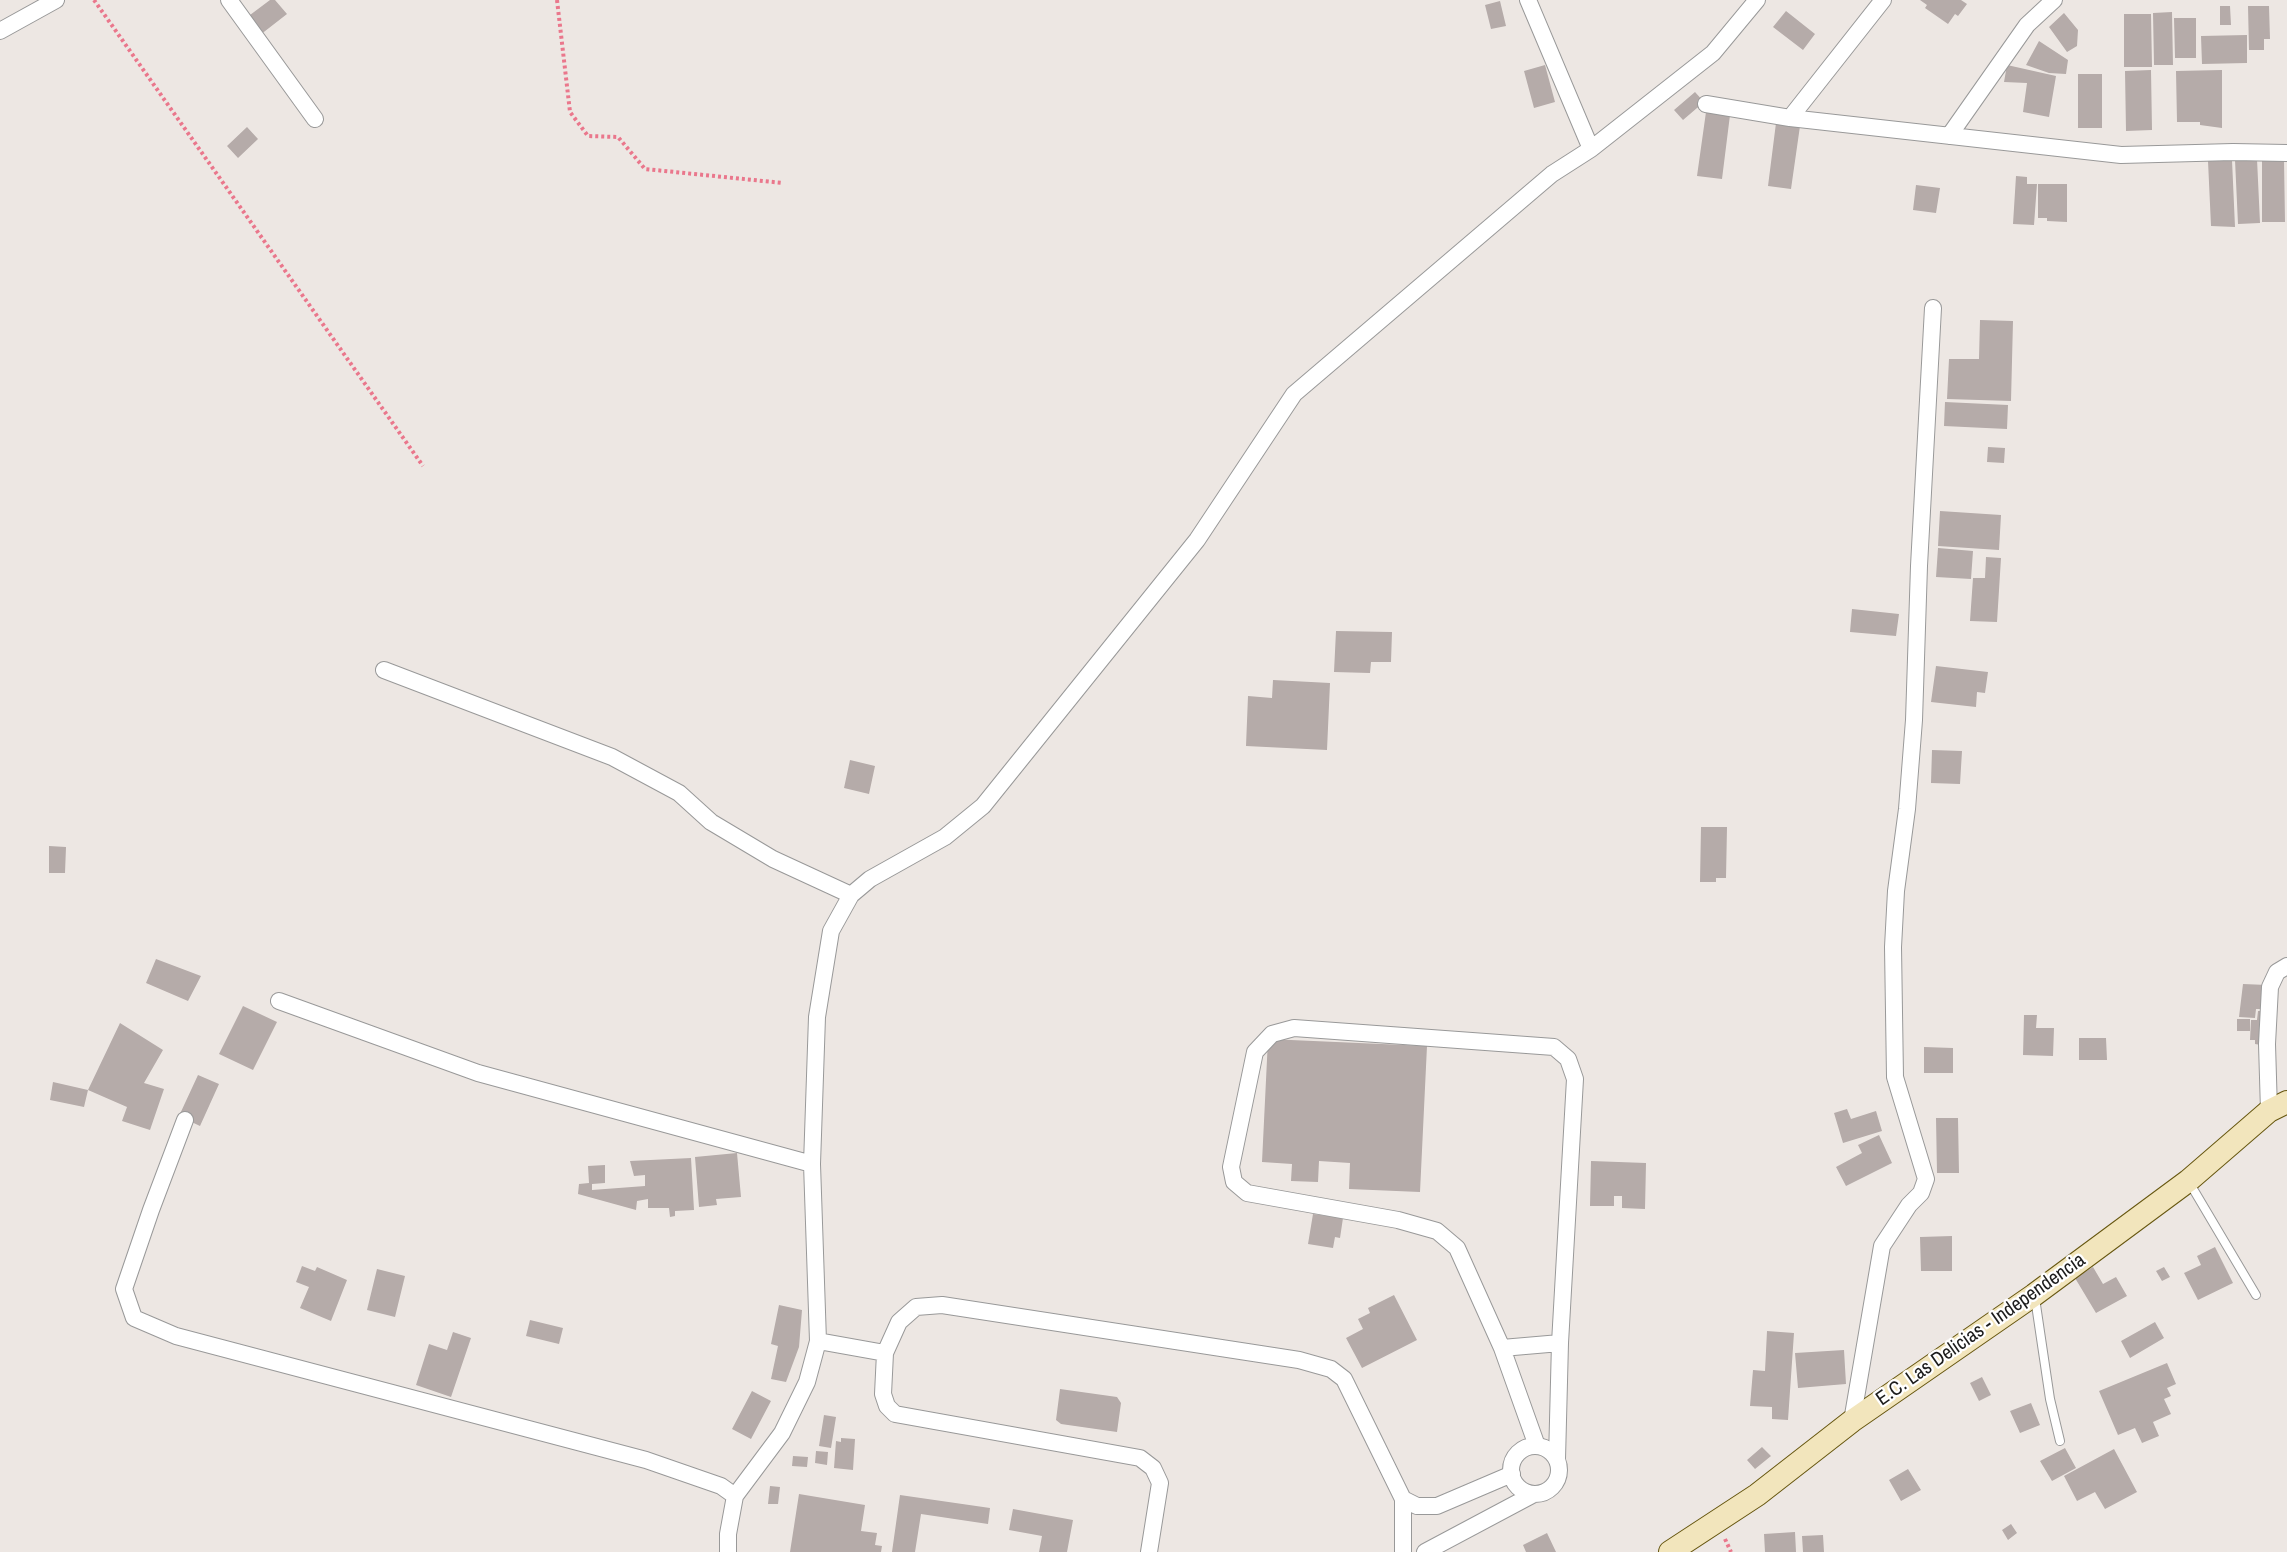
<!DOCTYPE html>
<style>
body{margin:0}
canvas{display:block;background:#ede7e3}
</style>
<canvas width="2287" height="1552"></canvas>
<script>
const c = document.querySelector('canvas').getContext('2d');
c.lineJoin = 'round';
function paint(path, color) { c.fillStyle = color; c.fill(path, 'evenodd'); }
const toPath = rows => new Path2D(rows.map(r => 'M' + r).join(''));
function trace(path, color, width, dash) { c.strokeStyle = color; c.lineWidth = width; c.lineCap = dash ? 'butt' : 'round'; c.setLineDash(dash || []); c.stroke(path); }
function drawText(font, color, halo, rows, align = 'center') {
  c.font = font + ' "Archivo Narrow",sans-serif'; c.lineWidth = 4.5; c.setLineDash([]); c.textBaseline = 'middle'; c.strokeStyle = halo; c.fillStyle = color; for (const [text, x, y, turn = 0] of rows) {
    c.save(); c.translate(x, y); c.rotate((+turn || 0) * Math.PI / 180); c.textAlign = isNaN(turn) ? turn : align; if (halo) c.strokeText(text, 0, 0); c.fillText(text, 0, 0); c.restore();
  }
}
paint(toPath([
 [270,0,275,0,287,14,260,35,246,18],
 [1920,0,1961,0,1967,4,1958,16,1955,14,1948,24,1925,8,1927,5],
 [1500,1,1506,26,1491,29,1485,5],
 [2220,6,2230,6,2231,25,2220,25],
 [2248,6,2269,6,2270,39,2264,39,2264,50,2249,50],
 [1786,11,1815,34,1803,50,1773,27],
 [2172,12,2173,65,2154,65,2153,13],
 [2064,13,2078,30,2077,46,2067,52,2049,27],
 [2124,14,2151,14,2152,67,2124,67],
 [2174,18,2196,18,2196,58,2175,58],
 [2247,35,2247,63,2202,64,2201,36],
 [2039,41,2068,60,2066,74,2049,73,2026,65],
 [1545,65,1555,102,1534,108,1524,71],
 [2007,65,2056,76,2049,117,2023,112,2027,83,2004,82],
 [2151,70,2152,130,2126,131,2125,71],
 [2222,70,2222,128,2200,125,2200,122,2177,122,2176,71],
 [2078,74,2102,74,2102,128,2078,128],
 [1695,92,1704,102,1683,120,1674,110],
 [1706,112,1730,115,1722,179,1697,176],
 [1776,123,1800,126,1791,189,1768,186],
 [247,127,258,139,238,158,227,146],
 [2257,159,2260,223,2238,224,2235,160],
 [2232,160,2235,227,2211,226,2208,161],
 [2262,160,2284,160,2285,222,2262,222],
 [2016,176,2027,177,2027,184,2037,184,2034,225,2013,224],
 [2038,184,2067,184,2067,222,2047,221,2047,218,2038,218],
 [1916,185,1940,188,1936,213,1913,210],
 [1980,320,2013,321,2011,401,1947,399,1949,359,1979,359],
 [1945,402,2008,405,2007,429,1944,426],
 [1988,447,2005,448,2004,463,1987,462],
 [1940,511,2001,515,1999,550,1938,546],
 [1938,548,1973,551,1971,579,1936,577],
 [1986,557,2001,558,1997,622,1970,621,1973,578,1985,578],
 [1852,609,1899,614,1896,636,1850,632],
 [1336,631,1392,632,1391,662,1371,662,1370,673,1334,672],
 [1936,666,1988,672,1985,693,1977,692,1976,707,1931,702],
 [1273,680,1330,683,1327,750,1246,746,1248,696,1272,698],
 [1932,750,1962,751,1960,784,1931,783],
 [850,760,875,766,869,794,844,788],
 [1701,827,1727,827,1726,878,1716,878,1716,882,1700,882],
 [49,846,66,847,65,873,49,873],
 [156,959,201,976,188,1001,146,983],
 [2243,984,2267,985,2266,1009,2256,1009,2255,1018,2239,1017],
 [243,1006,277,1022,253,1070,219,1054],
 [2258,1011,2265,1011,2261,1045,2255,1044,2255,1040,2250,1040,2251,1020,2257,1020],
 [2024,1015,2037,1015,2036,1028,2054,1028,2053,1056,2023,1055],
 [2237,1019,2250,1019,2250,1031,2237,1031],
 [120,1023,163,1050,144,1083,164,1089,150,1130,122,1121,127,1107,88,1090],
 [2079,1038,2106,1038,2107,1060,2079,1060],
 [1268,1039,1427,1046,1420,1192,1349,1189,1350,1163,1319,1161,1318,1182,1291,1181,1292,1164,1262,1162],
 [1924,1047,1953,1048,1953,1073,1924,1073],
 [198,1075,219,1084,200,1126,179,1116],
 [53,1082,88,1090,84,1107,50,1100],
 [1847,1109,1851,1119,1876,1111,1882,1131,1843,1143,1834,1113],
 [1936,1118,1958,1118,1959,1173,1937,1173],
 [1879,1135,1892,1163,1846,1186,1836,1167,1862,1153,1858,1145],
 [737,1153,741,1197,716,1199,717,1205,699,1207,695,1157],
 [691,1158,694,1210,675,1211,675,1216,670,1217,669,1208,648,1208,648,1199,637,1201,636,1210,578,1194,579,1184,589,1183,588,1166,605,1165,605,1183,592,1184,592,1190,645,1186,645,1175,634,1176,630,1161],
 [1591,1161,1646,1163,1645,1209,1622,1208,1622,1196,1614,1196,1614,1206,1590,1206],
 [1313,1214,1343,1218,1340,1238,1335,1237,1333,1248,1308,1244],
 [1952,1236,1952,1271,1921,1271,1920,1237],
 [2215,1247,2233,1283,2198,1300,2184,1273,2201,1265,2197,1256],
 [302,1266,315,1271,317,1267,347,1280,331,1321,300,1308,309,1287,296,1282],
 [2093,1267,2103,1284,2116,1277,2127,1296,2096,1313,2075,1278],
 [2164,1267,2170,1277,2162,1281,2156,1271],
 [377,1269,405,1276,395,1317,367,1310],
 [1394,1295,1417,1340,1362,1368,1346,1338,1363,1329,1358,1319,1370,1313,1368,1308],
 [779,1305,802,1310,799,1347,786,1382,771,1379,778,1346,771,1344],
 [530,1320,563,1328,559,1344,526,1336],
 [2155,1322,2164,1338,2130,1358,2121,1341],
 [1767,1331,1794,1333,1788,1420,1772,1419,1772,1407,1750,1406,1753,1370,1765,1371],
 [453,1332,471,1338,451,1397,416,1385,429,1344,447,1350],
 [1844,1350,1846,1384,1798,1388,1795,1353],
 [2167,1363,2176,1384,2167,1388,2171,1396,2164,1399,2171,1414,2153,1422,2159,1436,2142,1443,2135,1428,2118,1435,2099,1391],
 [1982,1377,1991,1395,1979,1401,1970,1383],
 [1060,1389,1117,1397,1121,1403,1117,1432,1061,1424,1056,1420],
 [752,1391,771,1401,751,1439,732,1429],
 [2031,1403,2040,1425,2020,1433,2010,1411],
 [824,1415,836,1417,831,1448,819,1446],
 [841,1438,855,1439,853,1470,834,1468,836,1441,841,1442],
 [1762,1447,1771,1456,1755,1469,1747,1460],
 [2065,1448,2076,1468,2052,1481,2040,1461],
 [2114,1449,2137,1492,2105,1509,2095,1492,2077,1501,2064,1476],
 [816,1451,828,1452,827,1465,815,1463],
 [793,1456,808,1457,807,1467,792,1466],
 [1908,1469,1921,1490,1901,1501,1889,1480],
 [770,1486,780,1487,778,1504,768,1504],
 [799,1494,865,1505,861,1531,877,1533,875,1545,882,1546,881,1552,790,1552],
 [900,1495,990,1508,988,1524,921,1514,915,1552,892,1552],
 [1013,1509,1073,1520,1067,1552,1039,1552,1042,1536,1009,1530],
 [2011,1524,2017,1533,2008,1540,2002,1530],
 [1795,1532,1796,1552,1765,1552,1764,1534],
 [1547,1533,1556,1552,1526,1552,1523,1545],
 [1823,1535,1824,1552,1803,1552,1802,1536]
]), '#b5aba9');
const lane = toPath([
 [2189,1182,2256,1295],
 [2035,1298,2050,1399,2060,1441]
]);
const street = toPath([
 [229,0,315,119],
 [1528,0,1591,149],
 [0,31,56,0],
 [1706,104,1790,118,2121,155,2233,152,2287,153],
 [1790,118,1883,0],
 [1949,136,2027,25,2054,0],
 [384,670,612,757,679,793,711,822,773,859,851,895],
 [279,1001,478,1073,812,1164],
 [2269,1111,2267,1044,2270,987,2277,972,2287,966],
 [185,1120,151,1210,124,1289,134,1318,176,1336,646,1460,721,1486,735,1496],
 [818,1341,885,1353],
 [1502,1348,1560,1343],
 [1852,1421,1882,1246,1909,1205,1921,1193,1926,1179,1895,1077,1893,947,1896,891,1907,809,1914,720,1919,566,1933,308],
 [1537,1446,1502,1348,1457,1248,1437,1231,1398,1220,1247,1193,1234,1182,1231,1167,1255,1052,1272,1034,1294,1028,1554,1047,1568,1059,1575,1079,1560,1343,1557,1459],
 '1511 1470a24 24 0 1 1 48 0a24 24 0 1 1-48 0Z',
 [1403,1499,1417,1506,1437,1506,1512,1474],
 [728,1552,728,1534,735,1496,782,1433,807,1382,818,1341,812,1164,817,1017,831,931,851,895,870,879,945,837,983,806,1197,540,1294,394,1552,174,1591,149,1713,53,1757,0],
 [1149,1552,1160,1483,1153,1468,1140,1458,895,1414,887,1406,883,1394,885,1353,899,1322,916,1307,942,1305,1299,1360,1331,1369,1344,1379,1403,1499,1403,1552],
 [1425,1552,1534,1494]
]);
const secondary = toPath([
 [1670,1552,1757,1495,1852,1421,2034,1295,2188,1181,2269,1111,2287,1102]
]);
trace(lane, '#999', 10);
trace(street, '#999', 18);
trace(secondary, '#675710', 24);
trace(toPath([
 [94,0,423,466],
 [557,0,570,112,588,136,618,137,645,169,783,183],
 [1725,1539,1731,1552]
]), '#ea778c', 4, [3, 3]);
trace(lane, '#fff', 8);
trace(street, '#fff', 16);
trace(secondary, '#f2e5bc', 22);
drawText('20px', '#1c1c1c', '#fff', [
 ["E.C. Las Delicias - Independencia",1981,1330,-35]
]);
</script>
